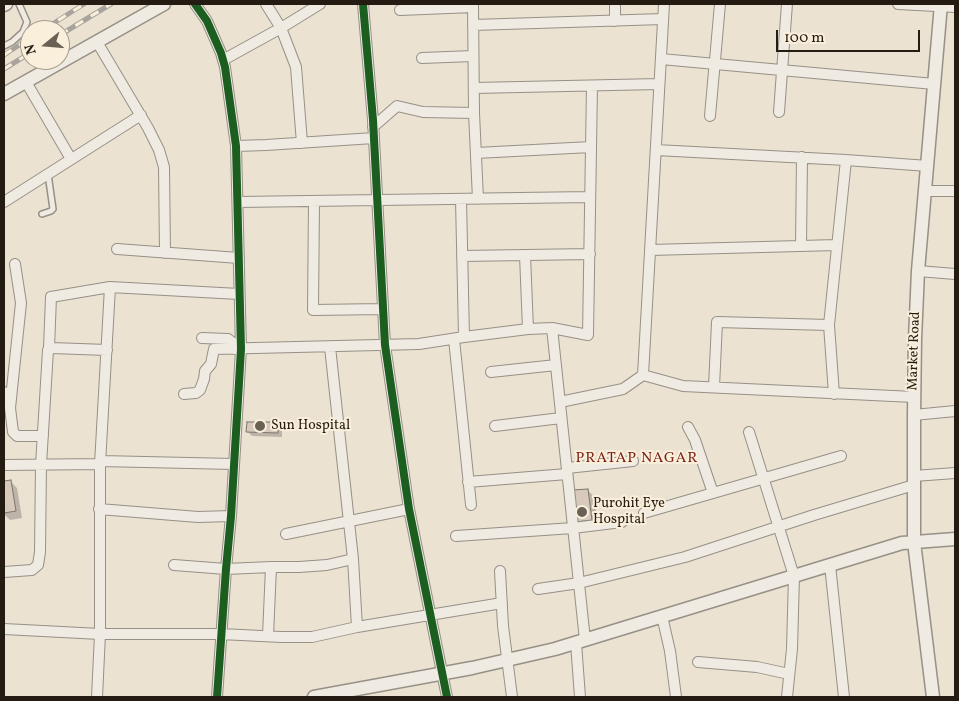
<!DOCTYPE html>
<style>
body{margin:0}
#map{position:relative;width:959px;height:701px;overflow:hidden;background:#ece2d2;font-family:Vollkorn,serif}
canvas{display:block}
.frame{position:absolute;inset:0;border:5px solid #241c12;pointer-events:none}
.north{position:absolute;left:20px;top:20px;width:50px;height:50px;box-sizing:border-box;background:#f9efdb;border:1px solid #a49b8b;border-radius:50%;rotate:253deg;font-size:14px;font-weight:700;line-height:20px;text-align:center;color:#241c12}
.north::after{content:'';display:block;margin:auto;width:18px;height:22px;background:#6a6155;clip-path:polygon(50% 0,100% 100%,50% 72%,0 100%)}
.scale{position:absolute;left:776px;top:30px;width:144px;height:22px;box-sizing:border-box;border:2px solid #241c12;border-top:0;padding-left:6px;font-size:15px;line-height:18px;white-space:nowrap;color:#241c12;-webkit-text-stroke:4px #f9efdb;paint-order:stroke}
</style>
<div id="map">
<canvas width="959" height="701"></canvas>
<div class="frame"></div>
<div class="north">N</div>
<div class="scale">100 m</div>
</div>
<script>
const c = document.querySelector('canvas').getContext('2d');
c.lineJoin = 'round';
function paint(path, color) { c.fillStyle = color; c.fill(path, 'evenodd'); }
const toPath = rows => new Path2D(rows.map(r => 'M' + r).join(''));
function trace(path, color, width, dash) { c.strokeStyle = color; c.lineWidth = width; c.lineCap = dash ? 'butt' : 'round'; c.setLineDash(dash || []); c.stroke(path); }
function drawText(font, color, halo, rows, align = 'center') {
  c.font = font + ' Vollkorn,serif'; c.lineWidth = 4; c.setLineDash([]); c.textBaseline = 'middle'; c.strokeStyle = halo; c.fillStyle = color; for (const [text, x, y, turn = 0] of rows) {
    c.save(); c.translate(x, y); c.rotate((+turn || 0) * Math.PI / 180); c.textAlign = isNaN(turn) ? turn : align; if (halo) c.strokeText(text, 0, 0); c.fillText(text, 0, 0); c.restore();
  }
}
paint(toPath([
 [278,424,282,428,282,437,252,436,248,432],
 [10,481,17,488,22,518,10,520,4,514,4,483],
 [588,490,594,497,598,526,584,528,578,521]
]), '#0003');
const building = toPath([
 [247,422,278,422,278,433,246,432,247,422],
 [11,480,16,511,4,513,4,481,11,480],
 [588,489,592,520,576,522,573,490,588,489]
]);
paint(building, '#d7c9bb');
trace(building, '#7b756c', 1);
const service = toPath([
 [4,46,12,42,23,32,27,22,19,4],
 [42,214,51,211,53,209,48,174]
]);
const minor = toPath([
 [195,4,207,21,221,53,225,67,236,146,241,349,231,516,226,569,217,697],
 [266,4,281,28,296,67,302,143],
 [363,4,373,120,385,345,409,509,447,697],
 [473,4,474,113,478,199],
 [898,4,955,7],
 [400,10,473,7],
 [615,21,615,4],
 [473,25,663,19],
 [97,42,148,128,159,150,164,167,165,253],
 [422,58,473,56],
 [661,59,934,84],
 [223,60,281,28,320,4],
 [26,82,71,159],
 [474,88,659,84],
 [779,112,787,4],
 [710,116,720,4],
 [373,127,397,106,423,112,474,113],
 [236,146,266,145,374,138],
 [656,150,846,160,928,166],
 [476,153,591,147],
 [925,191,955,191],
 [461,199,464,337],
 [314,201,313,310,383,309],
 [4,202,141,115],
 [238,202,590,197],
 [801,246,802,157],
 [117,249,239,258],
 [650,250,837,245],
 [525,255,528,329],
 [462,256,590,254],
 [918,271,955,274],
 [552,328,585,640],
 [202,338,228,339,232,342,235,349],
 [454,339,471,505],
 [49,348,51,297,110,287],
 [491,372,556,365],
 [643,375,664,4],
 [643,375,683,386,914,397],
 [714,387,717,322,829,325],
 [4,392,10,408,13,432,17,436,43,436],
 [184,394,196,393,200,390,204,379,205,371,211,364,214,349,419,344,464,337,528,329,552,328,588,335,592,86],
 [834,394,829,325,846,160],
 [560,402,623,389,643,375],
 [10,408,21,303,15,264],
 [914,415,955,411],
 [495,426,561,418],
 [688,427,695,440,713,493],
 [749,432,794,576,792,649,787,697],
 [100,461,234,464],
 [4,465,100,464],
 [567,468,633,461],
 [914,476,955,473],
 [468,482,567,474],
 [99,509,198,517,231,516],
 [644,513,841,456],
 [286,534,409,509],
 [456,536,573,528,622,522],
 [353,559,357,627],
 [174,565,226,569,271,567,268,636],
 [830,565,844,697],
 [271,567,299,567,327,565,353,559,330,347],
 [500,571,503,626,512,697],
 [4,572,32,570,38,565,40,552,41,465,48,350,49,348,52,348,107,350],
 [538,589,579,583,685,557,814,515,914,485],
 [662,616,670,651,676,697],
 [4,629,100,634,221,634,281,637,312,637,357,627,502,603],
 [576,643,580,697],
 [698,662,757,667,789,674],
 [97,697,100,634,100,464,110,287,239,294]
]);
const tertiary = toPath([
 [4,5,6,4],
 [4,94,164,4],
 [314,697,472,668,555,649,902,543,955,539],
 [933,697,914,542,914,415,915,339,918,271,941,4]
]);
trace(service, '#969086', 8);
trace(minor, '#969086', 12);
trace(tertiary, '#969086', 15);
trace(service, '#efeae2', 5);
trace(minor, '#efeae2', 10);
trace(tertiary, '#efeae2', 12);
const rail = toPath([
 [43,30,84,4],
 [60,35,111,4],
 [4,55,30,38],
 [4,69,30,53]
]);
trace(rail, '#a8a49c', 5);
trace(rail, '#f9efdb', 3, [9]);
trace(toPath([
 [195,4,207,21,221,53,225,67,236,146,241,349,231,516,226,569,217,697],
 [363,4,373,120,385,345,409,509,447,697]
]), '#1b5e20', 8);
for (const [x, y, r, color] of [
 [260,426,6,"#6a6155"],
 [582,512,6,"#6a6155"]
]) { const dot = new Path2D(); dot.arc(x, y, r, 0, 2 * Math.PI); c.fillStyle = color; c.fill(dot); trace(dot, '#f9efdb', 2); }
drawText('14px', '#241c12', '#f9efdb', [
 ["Market Road",915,351,-88]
]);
drawText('14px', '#241c12', '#f9efdb', [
 ["Sun Hospital",271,426],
 ["Purohit Eye",593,504],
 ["Hospital",593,520]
], 'left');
c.letterSpacing = '1px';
drawText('15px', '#7a1f14', '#f9efdb', [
 ["PRATAP NAGAR",637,459]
]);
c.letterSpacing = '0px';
</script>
